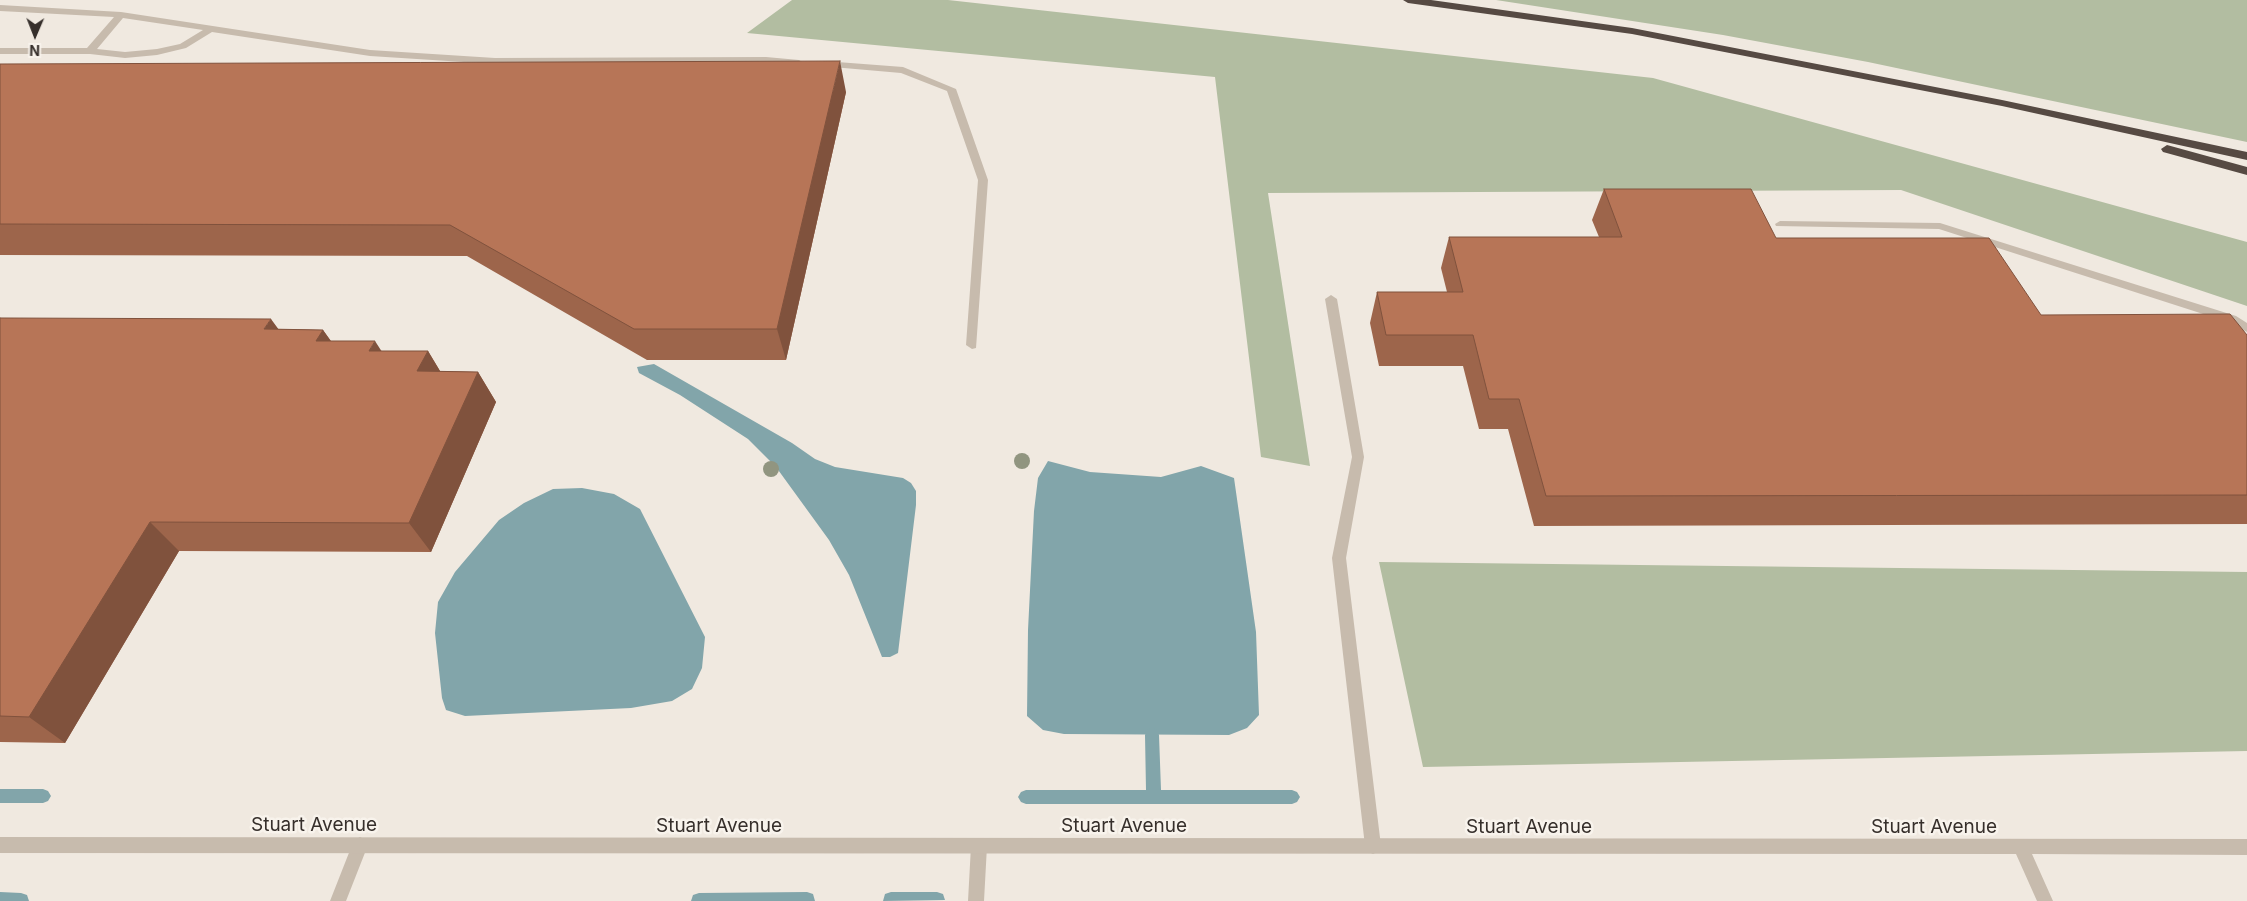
<!DOCTYPE html>
<style>
body{margin:0}
#map{position:relative;width:2247px;height:901px;overflow:hidden;background:#f0e9e0;font-family:Inter,sans-serif}
canvas{display:block}
.north{position:absolute;left:10px;top:10px;width:50px;height:50px;-webkit-text-stroke:4px #f8f3ec;paint-order:stroke;rotate:181deg;font-size:14px;font-weight:700;line-height:20px;text-align:center;color:#362f2b}
.north::after{content:'';display:block;margin:auto;width:18px;height:22px;background:#362f2b;clip-path:polygon(50% 0,100% 100%,50% 72%,0 100%)}
</style>
<div id="map">
<canvas width="2247" height="901"></canvas>
<div class="north">N</div>
</div>
<script>
const c = document.querySelector('canvas').getContext('2d');
c.lineJoin = 'round';
function paint(path, color) { c.fillStyle = color; c.fill(path, 'evenodd'); }
const toPath = rows => new Path2D(rows.map(r => 'M' + r).join(''));
function trace(path, color, width, dash) { c.strokeStyle = color; c.lineWidth = width; c.lineCap = dash ? 'butt' : 'round'; c.setLineDash(dash || []); c.stroke(path); }
function drawText(font, color, halo, rows, align = 'center') {
  c.font = font + ' Inter,sans-serif'; c.lineWidth = 5; c.setLineDash([]); c.textBaseline = 'middle'; c.strokeStyle = halo; c.fillStyle = color; for (const [text, x, y, turn = 0] of rows) {
    c.save(); c.translate(x, y); c.rotate((+turn || 0) * Math.PI / 180); c.textAlign = isNaN(turn) ? turn : align; if (halo) c.strokeText(text, 0, 0); c.fillText(text, 0, 0); c.restore();
  }
}
paint(toPath([
 [792,0,948,0,1653,78,2247,242,2247,306,1901,190,1268,193,1310,466,1261,457,1215,77,747,33],
 [1496,0,2247,0,2247,142,1868,62,1723,35],
 [1379,562,2247,572,2247,751,1423,767]
]), '#b2bda1');
paint(toPath([
 [654,364,792,443,815,459,835,467,903,478,911,483,916,491,916,505,898,653,890,657,882,657,849,575,829,540,776,467,748,439,680,395,639,373,637,367],
 [1048,461,1090,472,1161,477,1201,466,1234,478,1256,632,1259,715,1247,728,1229,735,1064,734,1043,730,1027,716,1028,630,1034,511,1038,478],
 [582,488,614,494,640,509,705,637,702,668,692,689,672,701,631,708,465,716,446,710,442,698,435,633,438,602,455,572,499,520,524,503,553,489]
]), '#82a5aa');
paint(toPath([
 [1152,728,1157,730,1159,735,1161,790,1292,790,1297,792,1300,797,1297,802,1292,804,1026,804,1021,802,1018,797,1021,792,1026,790,1146,790,1145,735,1147,730,1152,728],
 [0,789,43,789,48,791,51,796,48,801,43,803,0,803,0,789],
 [0,892,21,893,27,895,29,901,0,901,0,892],
 [807,892,813,894,815,901,691,901,693,895,699,893,807,892],
 [891,892,937,892,943,894,945,900,883,901,885,894,891,892]
]), '#82a5aa');
paint(toPath([
 [0,5,121,12,370,50,495,58,766,57,799,60,804,63,799,66,766,63,495,64,370,56,212,32,186,48,157,55,125,58,90,54,0,54,0,48,87,48,114,17,0,11,0,5],
 [123,18,203,30,180,44,157,49,125,52,97,49,123,18],
 [824,61,903,67,956,89,988,180,976,348,972,349,966,345,978,180,947,91,901,73,821,66,819,64,824,61],
 [1780,221,1940,223,2236,316,2247,323,2247,332,2228,322,1939,229,1776,226,1775,224,1780,221],
 [1331,295,1337,299,1364,457,1346,558,1381,846,1379,851,1373,854,1367,851,1365,846,1332,558,1352,457,1325,299,1331,295],
 [360,837,366,840,368,845,346,901,330,901,354,840,360,837],
 [979,838,985,841,987,846,984,901,968,901,971,846,973,841,979,838]
]), '#c7bbad');
paint(toPath([
 [0,837,2247,839,2247,855,2032,854,2053,901,2037,901,2016,854,0,853,0,837]
]), '#c7bbad');
paint(toPath([
 [1403,0,1431,0,1632,28,2002,100,2247,152,2247,160,2002,106,1632,34,1408,3,1403,0],
 [2167,145,2247,167,2247,175,2163,152,2161,149,2167,145]
]), '#564a43');
c.fillStyle = '#919580';
for (const [x, y] of [
 [1022,461],
 [771,469]
]) { c.beginPath(); c.arc(x, y, 8, 0, 2 * Math.PI); c.fill(); }
paint(toPath([
 [0,64,846,92,786,360,647,360,467,256,0,255],
 [1604,189,2041,315,2247,335,2247,524,1534,526,1508,429,1479,429,1463,366,1379,366,1370,323,1377,292,1447,292,1441,268,1449,237,1599,237,1592,220],
 [0,318,279,329,323,330,331,341,382,351,428,351,440,371,478,372,496,402,431,552,179,551,65,743,0,742]
]), '#9d654b');
paint(toPath([
 [840,61,846,92,786,360,777,329],
 [271,319,293,349,264,329],
 [323,330,344,360,316,341],
 [375,341,395,372,369,351],
 [428,351,446,381,417,371],
 [478,372,496,402,431,552,409,523],
 [150,522,179,551,65,743,29,717]
]), '#80523d');
const building = toPath([
 [840,61,777,329,634,329,450,225,0,224,0,64,840,61],
 [1604,189,1751,189,1776,238,1989,238,2041,315,2230,314,2247,335,2247,495,1546,496,1519,399,1489,399,1473,335,1386,335,1377,292,1463,292,1449,237,1622,237,1604,189],
 [0,318,271,319,264,329,323,330,316,341,375,341,369,351,428,351,417,371,478,372,409,523,150,522,29,717,0,716,0,318]
]);
paint(building, '#b77557');
trace(building, '#80523d', 1);
drawText('19px', '#362f2b', '#f8f3ec', [
 ["Stuart Avenue",314,825],
 ["Stuart Avenue",719,826],
 ["Stuart Avenue",1124,826],
 ["Stuart Avenue",1529,827],
 ["Stuart Avenue",1934,827]
]);
</script>
